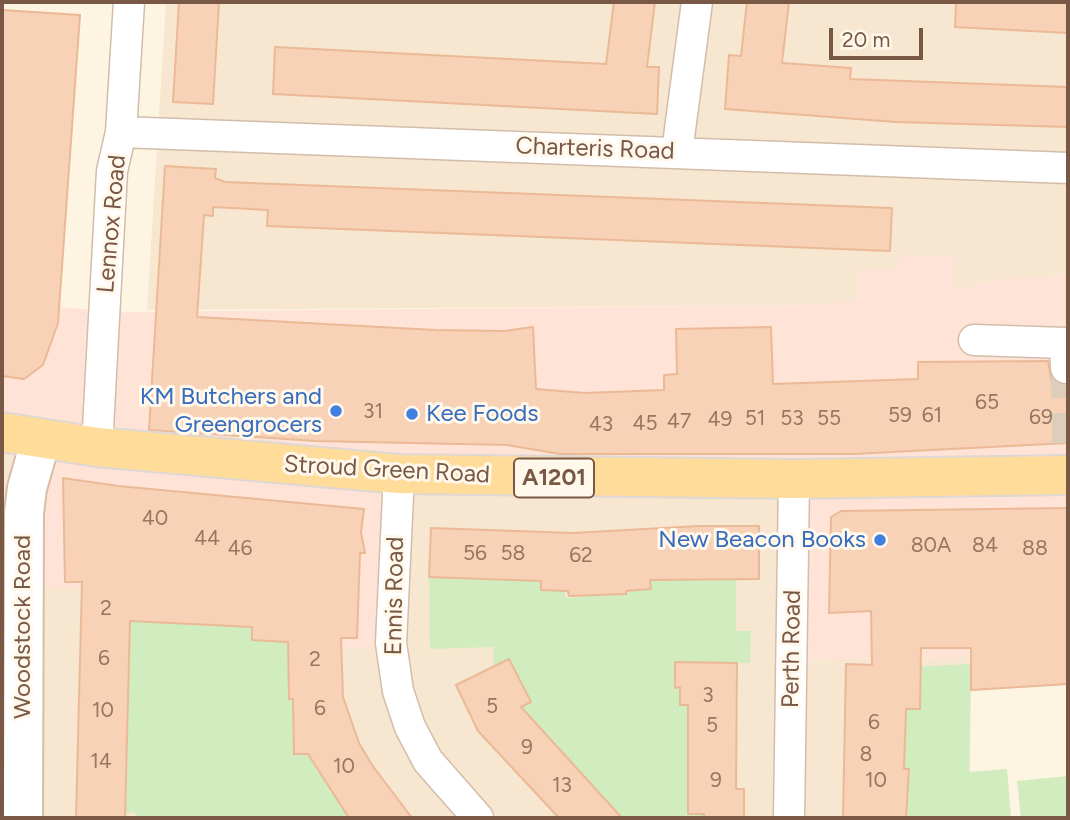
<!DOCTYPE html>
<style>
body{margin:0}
#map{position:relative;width:1070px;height:820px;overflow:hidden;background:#fef4e2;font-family:Figtree,sans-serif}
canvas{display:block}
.frame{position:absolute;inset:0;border:4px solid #795946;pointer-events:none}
.scale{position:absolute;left:829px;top:28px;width:94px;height:32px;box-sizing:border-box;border:4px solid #795946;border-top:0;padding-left:9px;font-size:21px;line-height:24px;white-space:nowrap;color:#795946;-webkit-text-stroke:5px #fff8eb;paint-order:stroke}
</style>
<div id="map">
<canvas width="1070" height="820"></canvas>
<div class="frame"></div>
<div class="scale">20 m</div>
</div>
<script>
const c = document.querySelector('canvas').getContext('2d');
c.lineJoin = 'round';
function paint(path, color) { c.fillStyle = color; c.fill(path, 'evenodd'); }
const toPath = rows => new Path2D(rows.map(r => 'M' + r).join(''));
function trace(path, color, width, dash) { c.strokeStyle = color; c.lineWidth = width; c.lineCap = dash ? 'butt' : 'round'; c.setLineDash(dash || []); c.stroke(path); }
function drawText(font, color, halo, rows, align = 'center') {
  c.font = font + ' Figtree,sans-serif'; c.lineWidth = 6; c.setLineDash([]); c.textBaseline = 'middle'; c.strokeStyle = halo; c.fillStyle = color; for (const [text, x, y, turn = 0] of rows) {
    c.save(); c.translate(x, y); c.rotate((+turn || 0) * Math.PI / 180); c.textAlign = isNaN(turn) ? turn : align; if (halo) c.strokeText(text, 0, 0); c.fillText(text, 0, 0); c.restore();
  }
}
paint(toPath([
 [166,2,1068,2,1068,276,999,279,955,290,955,257,897,269,859,270,857,300,816,305,147,310],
 [2,453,26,458,391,481,793,499,791,660,971,657,970,818,2,818]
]), '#f7e6d0');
paint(toPath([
 [900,255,955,257,955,290,999,279,1068,276,1068,684,971,690,970,657,791,660,792,499,391,481,385,650,219,638,218,595,29,587,26,459,2,453,2,302,117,312,816,305,857,300,859,270,897,269]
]), '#ffe3d6');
paint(toPath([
 [255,576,252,640,287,642,289,699,293,699,294,754,308,754,349,818,136,818,135,812,120,815,130,621,209,625],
 [541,576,541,590,565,589,565,598,587,597,586,580,606,595,651,589,650,580,736,579,736,631,751,631,750,663,675,663,675,687,680,687,680,705,688,705,687,738,695,738,695,753,687,753,687,772,695,773,688,789,688,814,704,814,704,818,623,818,523,710,505,714,530,702,510,659,494,667,493,647,430,649,429,577,527,581],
 [971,664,969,772,1007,769,1011,818,906,818,903,794,908,794,908,770,888,769,904,709,920,709,920,692,904,692,911,667],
 [1068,776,1068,818,1021,818,1017,781]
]), '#d1edbf');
const building = toPath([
 [179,2,219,2,213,104,173,102,179,2],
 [614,2,655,2,647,67,659,67,657,114,273,94,275,47,606,64,614,2],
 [747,2,789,2,782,63,851,68,850,79,1068,87,1068,127,896,122,725,109,729,55,741,56,747,2],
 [956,2,1068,2,1068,33,955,27,956,2],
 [2,10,80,15,58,323,43,365,24,379,2,376,2,10],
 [165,166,216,169,215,178,225,182,892,208,890,251,267,226,268,210,213,207,213,216,204,215,197,317,435,330,504,331,533,327,536,389,585,393,664,390,664,375,677,374,676,329,771,327,773,384,918,379,918,362,1048,361,1054,393,1068,392,1068,443,854,454,560,454,507,445,316,441,149,430,165,166],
 [63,478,118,486,364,509,361,532,365,553,360,553,357,638,341,638,343,697,359,743,372,765,412,818,349,818,308,754,294,754,293,699,289,699,288,642,252,640,252,627,130,621,125,818,76,818,82,582,65,582,63,478],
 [1068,508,1068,684,971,690,971,648,921,648,920,709,906,709,904,769,909,769,906,818,843,818,846,664,872,665,871,611,829,613,831,517,841,511,1068,508],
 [699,526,759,526,759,579,650,580,651,589,626,591,626,594,569,596,568,591,541,590,541,581,429,577,431,528,573,533,699,526],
 [509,659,531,702,521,707,622,818,559,818,478,731,456,685,509,659],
 [675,662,737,663,736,789,744,789,744,818,704,818,704,814,688,814,688,705,680,705,680,687,675,688,675,662]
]);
paint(building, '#f7d2b7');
trace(building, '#ebb996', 2);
trace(toPath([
 [1066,368,1068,475]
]), '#ddcdbb', 30, [30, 15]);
const street = toPath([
 [121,132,1068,168],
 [677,152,697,2],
 [974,340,1065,343,1066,368],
 [97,447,112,171,121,132,129,2],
 [399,474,391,643,398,691,410,727,428,761,478,818],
 [789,818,794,479]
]);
const secondary = toPath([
 [23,818,24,513,27,488,41,439]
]);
const primary = toPath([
 [2,432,97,447,399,474,794,479,1068,475]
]);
trace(street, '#d3bdaa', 33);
trace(secondary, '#d6bea7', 42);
trace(primary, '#dfd7d3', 42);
trace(street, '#fff', 30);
trace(secondary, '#fff', 38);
trace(primary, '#ffdc99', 38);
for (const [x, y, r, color] of [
 [336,411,7,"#3f7fe0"],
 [412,414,7,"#3f7fe0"],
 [880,540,7,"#3f7fe0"]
]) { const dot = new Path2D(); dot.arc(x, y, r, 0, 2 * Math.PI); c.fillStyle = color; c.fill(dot); trace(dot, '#fff8eb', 2.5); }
drawText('21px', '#987762', null, [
 ["65",987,403],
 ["31",373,412],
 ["59",900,416],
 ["61",932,416],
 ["69",1041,418],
 ["51",755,419],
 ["53",792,419],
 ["55",829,419],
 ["49",720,420],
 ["47",679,422],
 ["45",645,424],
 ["43",601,425],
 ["40",155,519],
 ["44",207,539],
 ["80A",931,546],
 ["84",985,546],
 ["46",240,549],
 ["88",1035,549],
 ["56",475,554],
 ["58",513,554],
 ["62",581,556],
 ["2",106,609],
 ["6",104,659],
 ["2",315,660],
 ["3",708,696],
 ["5",492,707],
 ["6",320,709],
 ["10",103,711],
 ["6",874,723],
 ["5",712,726],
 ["9",527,748],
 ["8",866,755],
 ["14",101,762],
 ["10",344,767],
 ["9",716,781],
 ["10",876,781],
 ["13",562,786]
]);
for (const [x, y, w] of [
 [554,478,80]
]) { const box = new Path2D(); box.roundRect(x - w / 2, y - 19.5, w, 39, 5); c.fillStyle = '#fff8eb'; c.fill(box); trace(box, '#795946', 2); }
drawText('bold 23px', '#795946', null, [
 ["A1201",554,478]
]);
drawText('24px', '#795946', '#fff8eb', [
 ["Charteris Road",595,149,2],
 ["Lennox Road",112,224,-85],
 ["Stroud Green Road",387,470,3],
 ["Ennis Road",395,596,-89],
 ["Woodstock Road",23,627,-90],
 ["Perth Road",792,649,-89]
]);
drawText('24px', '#366cbe', '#fff8eb', [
 ["KM Butchers and",322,397],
 ["Greengrocers",322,425],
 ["Kee Foods",426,414,"left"],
 ["New Beacon Books",866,540]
], 'right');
</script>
